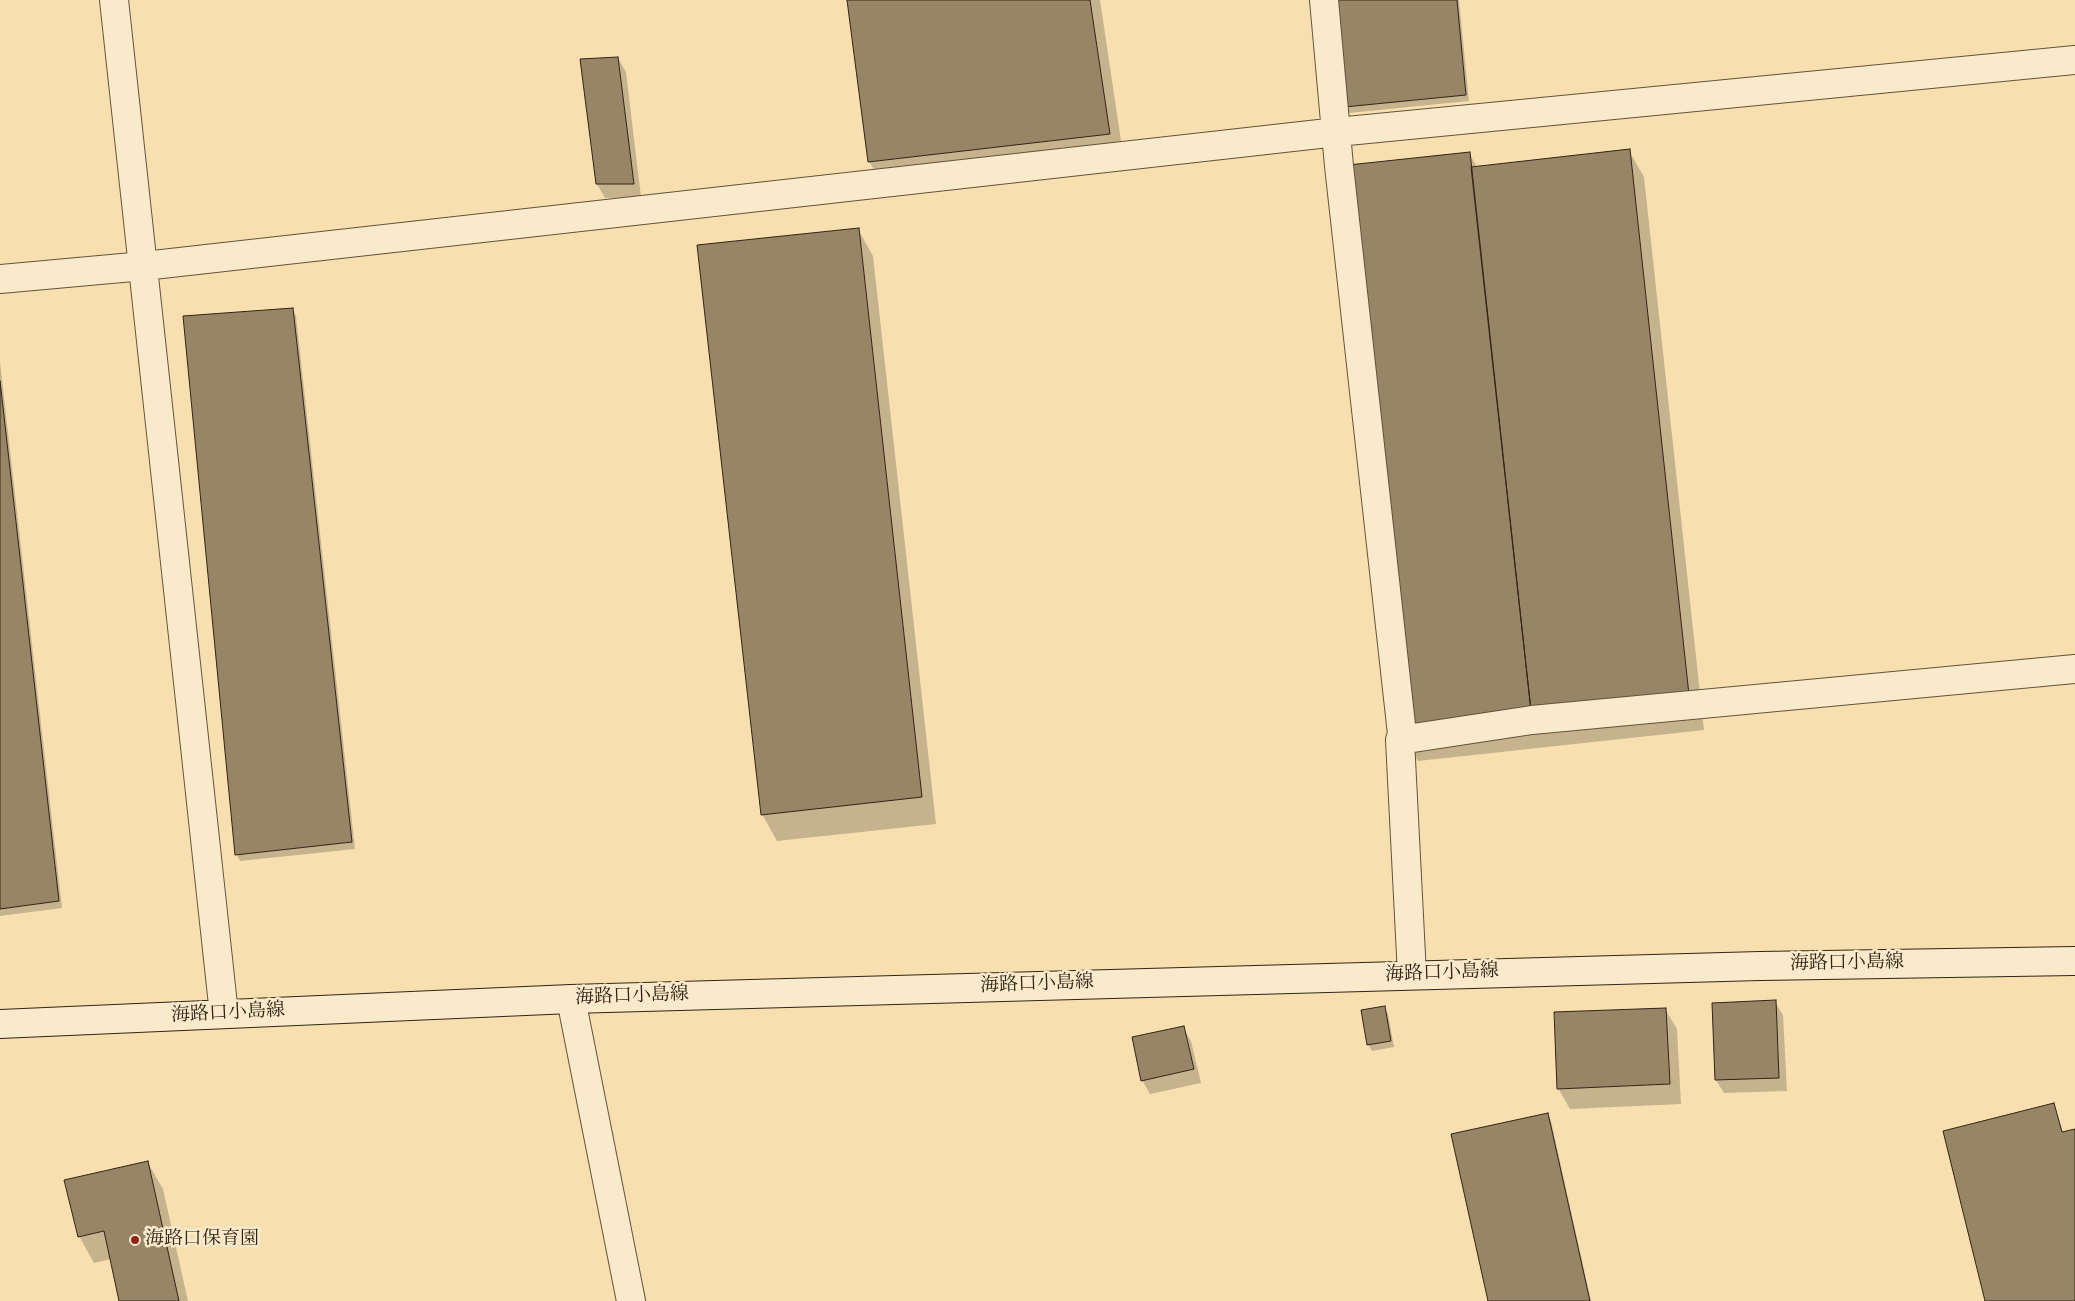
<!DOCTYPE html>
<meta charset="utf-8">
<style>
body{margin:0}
canvas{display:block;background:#f7dfb0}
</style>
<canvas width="2075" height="1301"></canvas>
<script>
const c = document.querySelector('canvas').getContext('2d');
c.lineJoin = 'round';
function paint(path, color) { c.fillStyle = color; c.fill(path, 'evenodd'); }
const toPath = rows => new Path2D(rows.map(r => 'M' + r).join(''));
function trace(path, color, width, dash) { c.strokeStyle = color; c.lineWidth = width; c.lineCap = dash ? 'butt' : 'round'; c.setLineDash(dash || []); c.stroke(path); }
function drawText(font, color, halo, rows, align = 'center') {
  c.font = font + ' "IM FELL English","Noto Serif JP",serif'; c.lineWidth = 5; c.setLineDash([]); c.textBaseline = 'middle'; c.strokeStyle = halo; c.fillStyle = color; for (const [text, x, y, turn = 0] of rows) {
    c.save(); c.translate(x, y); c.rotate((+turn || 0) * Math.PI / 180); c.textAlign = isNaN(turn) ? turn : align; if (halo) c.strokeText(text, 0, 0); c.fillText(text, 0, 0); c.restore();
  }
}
paint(toPath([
 [848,0,1100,0,1124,161,885,188,869,161],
 [1325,0,1459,0,1469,101,1339,114],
 [618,58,626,72,641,197,605,198,597,184],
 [1629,151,1644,177,1704,730,1418,761,1403,734,1469,153,1477,167],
 [858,229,873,256,936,824,777,841,762,814],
 [292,309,296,316,355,849,240,861,237,855],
 [0,362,62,908,0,916],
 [1775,1002,1783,1015,1787,1091,1724,1093,1716,1080],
 [1384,1008,1388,1014,1394,1047,1372,1051,1368,1044],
 [1665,1009,1677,1029,1681,1104,1570,1109,1558,1088],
 [1183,1028,1191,1041,1201,1083,1150,1094,1142,1080],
 [2054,1104,2063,1133,2075,1130,2075,1301,1987,1301],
 [1547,1114,1551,1121,1591,1301,1489,1301],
 [148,1163,163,1189,188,1301,120,1301,111,1259,94,1263,79,1236]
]), '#0003');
const building = toPath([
 [847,0,1090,0,1110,134,868,162,847,0],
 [1324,0,1457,0,1466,95,1334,108,1324,0],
 [618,57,634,184,596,184,580,59,618,57],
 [1630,149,1690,704,1532,720,1471,167,1630,149],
 [1470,152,1532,720,1402,734,1339,166,1470,152],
 [859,228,922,797,761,815,697,245,859,228],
 [293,308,352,842,235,855,183,316,293,308],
 [0,381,59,901,0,909,0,381],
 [1776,1000,1779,1078,1715,1080,1712,1003,1776,1000],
 [1385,1006,1391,1041,1367,1045,1361,1010,1385,1006],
 [1666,1008,1670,1084,1557,1089,1554,1012,1666,1008],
 [1184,1026,1194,1069,1141,1081,1132,1037,1184,1026],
 [2054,1103,2062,1132,2075,1129,2075,1301,1985,1301,1943,1131,2054,1103],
 [1548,1113,1590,1301,1488,1301,1451,1134,1548,1113],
 [148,1161,179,1301,119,1301,104,1231,78,1237,64,1180,148,1161]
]);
paint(building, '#988566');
trace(building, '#322416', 1);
const street = toPath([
 [114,0,224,1014],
 [1324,0,1339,166,1402,734,1400,740,1412,975],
 [0,279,144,266,1337,132,2075,60],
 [1400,740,1532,720,2075,669],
 [571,999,631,1301]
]);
const secondary = toPath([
 [0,1024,571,999,1760,966,2075,961]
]);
trace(street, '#63533c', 30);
trace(secondary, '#322416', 30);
trace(street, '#faeacc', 28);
trace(secondary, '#faeacc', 28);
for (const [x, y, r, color] of [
 [135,1240,5,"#8f2418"]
]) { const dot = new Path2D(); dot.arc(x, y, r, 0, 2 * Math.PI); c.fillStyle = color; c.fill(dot); trace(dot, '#faeacc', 2); }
drawText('19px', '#322416', '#faeacc', [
 ["海路口小島線",1847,964,-1],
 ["海路口小島線",1442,974,-2],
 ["海路口小島線",1037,985,-2],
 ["海路口小島線",632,997,-2],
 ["海路口小島線",228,1014,-3]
]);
drawText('19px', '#322416', '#faeacc', [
 ["海路口保育園",145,1240]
], 'left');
</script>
